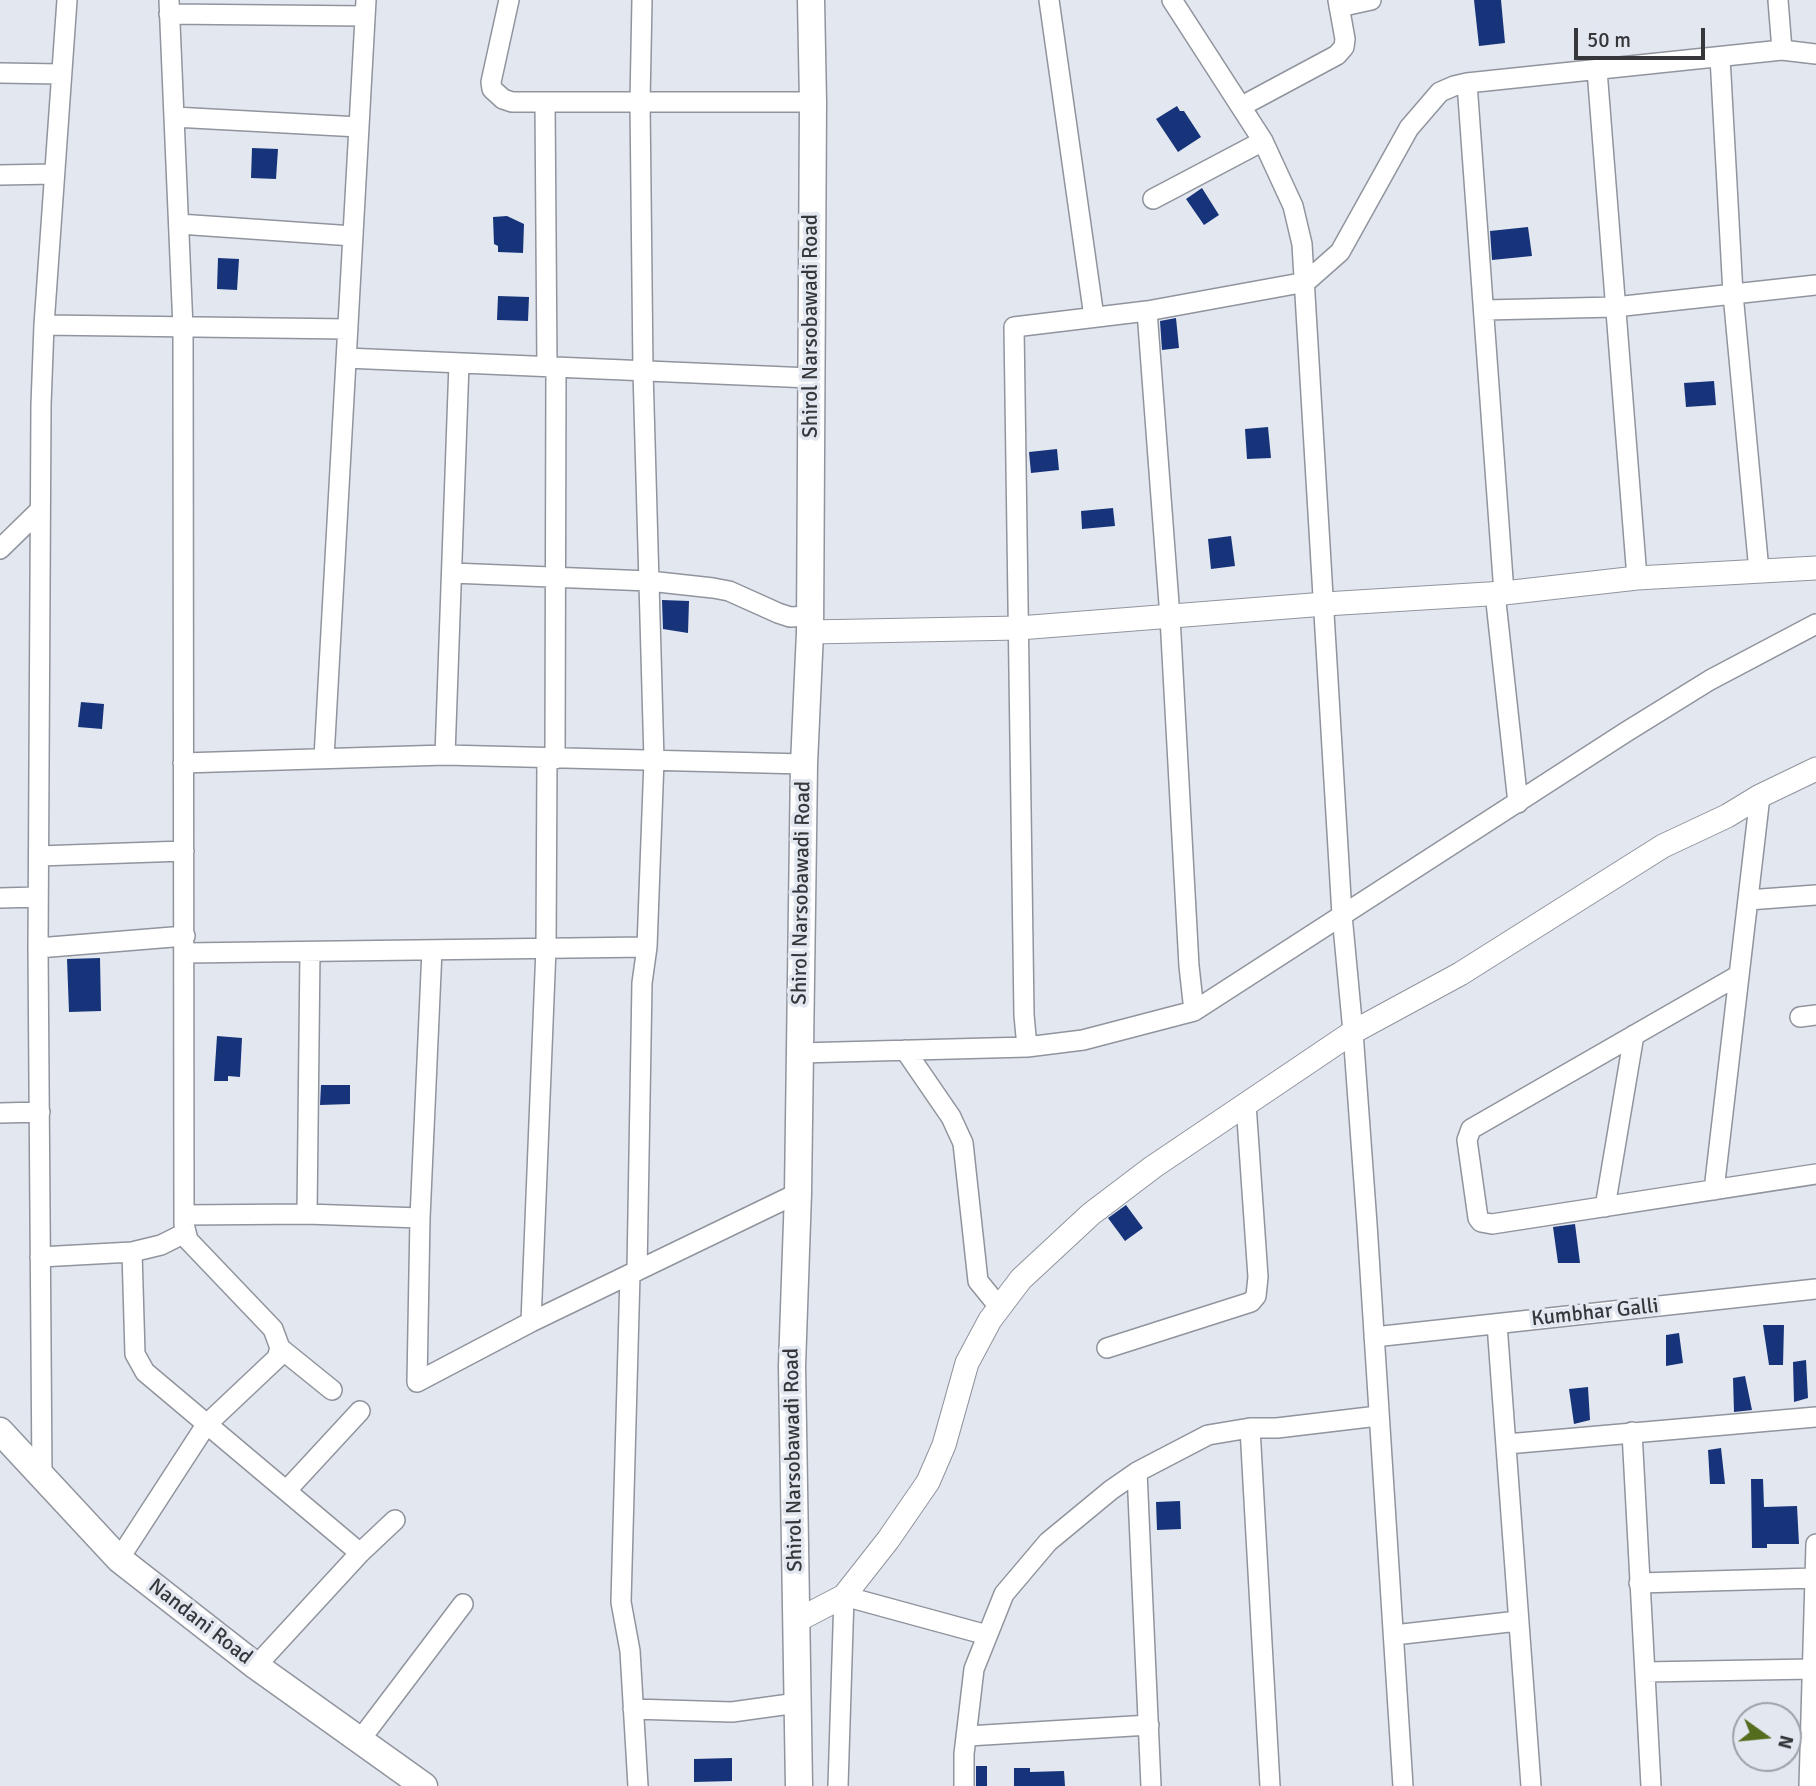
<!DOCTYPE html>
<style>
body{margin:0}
#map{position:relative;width:1816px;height:1786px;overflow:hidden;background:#e2e7f0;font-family:Signika,sans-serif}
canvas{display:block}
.north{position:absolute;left:1732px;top:1702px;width:70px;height:70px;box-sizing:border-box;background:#e2e7f0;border:2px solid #9da1a7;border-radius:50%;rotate:105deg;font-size:19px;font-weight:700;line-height:28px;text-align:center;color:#35373a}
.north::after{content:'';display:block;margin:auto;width:24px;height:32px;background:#546c1d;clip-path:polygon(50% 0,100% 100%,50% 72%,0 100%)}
.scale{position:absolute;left:1574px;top:28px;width:131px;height:32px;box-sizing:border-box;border:4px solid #35373a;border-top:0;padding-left:9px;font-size:21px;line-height:24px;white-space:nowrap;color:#35373a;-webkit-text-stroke:5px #e2e7f0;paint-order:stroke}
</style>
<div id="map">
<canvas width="1816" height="1786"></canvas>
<div class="north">N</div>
<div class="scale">50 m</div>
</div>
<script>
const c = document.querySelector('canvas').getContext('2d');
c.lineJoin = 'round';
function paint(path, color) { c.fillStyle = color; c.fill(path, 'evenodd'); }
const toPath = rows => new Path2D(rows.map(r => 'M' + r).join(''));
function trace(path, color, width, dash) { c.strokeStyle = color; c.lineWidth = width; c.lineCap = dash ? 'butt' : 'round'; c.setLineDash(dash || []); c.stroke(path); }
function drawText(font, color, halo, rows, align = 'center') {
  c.font = font + ' Signika,sans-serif'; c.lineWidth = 7; c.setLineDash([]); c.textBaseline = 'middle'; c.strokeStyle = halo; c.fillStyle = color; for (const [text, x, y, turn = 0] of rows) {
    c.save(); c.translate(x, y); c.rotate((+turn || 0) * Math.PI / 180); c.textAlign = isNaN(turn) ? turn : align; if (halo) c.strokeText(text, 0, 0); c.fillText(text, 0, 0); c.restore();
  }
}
paint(toPath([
 [1474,0,1501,0,1505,43,1479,46],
 [1177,106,1180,111,1184,111,1201,137,1178,152,1156,119],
 [252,148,278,149,276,179,251,178],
 [1202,188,1219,215,1204,225,1186,199],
 [507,216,524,224,523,253,498,252,498,246,494,244,493,217],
 [1528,227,1532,256,1492,260,1490,231],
 [218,258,239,259,237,290,217,289],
 [498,296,529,297,528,321,497,320],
 [1176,318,1179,348,1162,350,1160,321],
 [1714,381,1716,405,1686,407,1684,383],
 [1268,427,1271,458,1247,459,1245,429],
 [1057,449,1059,470,1031,473,1029,452],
 [1113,508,1115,526,1082,529,1081,511],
 [1231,536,1235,566,1211,569,1208,539],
 [662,600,689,601,688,633,663,629],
 [81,702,104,704,102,729,78,727],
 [100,958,101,1011,69,1012,67,959],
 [217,1036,242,1038,240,1077,228,1076,228,1081,214,1081],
 [321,1085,350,1085,350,1104,320,1105],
 [1126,1205,1143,1228,1125,1241,1108,1218],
 [1575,1224,1580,1263,1558,1263,1553,1227],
 [1763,1325,1784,1325,1783,1365,1769,1365],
 [1679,1333,1683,1363,1666,1366,1666,1335],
 [1806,1360,1808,1398,1794,1402,1793,1362],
 [1745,1376,1752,1410,1734,1412,1733,1378],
 [1588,1387,1590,1420,1574,1424,1569,1389],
 [1721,1448,1725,1484,1710,1484,1708,1450],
 [1751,1479,1763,1479,1764,1507,1797,1506,1799,1544,1767,1544,1767,1548,1752,1548],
 [1180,1501,1181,1529,1157,1530,1156,1502],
 [732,1758,732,1781,694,1782,694,1759],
 [976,1766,987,1766,987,1786,976,1786],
 [1014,1768,1030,1768,1030,1772,1064,1771,1065,1786,1014,1786]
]), '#17347b');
const minor = toPath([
 [509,0,491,82,492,89,503,99,512,102,813,102],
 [1049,0,1094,317],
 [1172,0,1263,141,1293,206,1302,244,1342,915,1353,1032,1367,1224,1403,1786],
 [1778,0,1782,50],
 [1339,7,1371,0],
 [169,14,365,16],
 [1720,57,1733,294,1759,571],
 [1597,70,1637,578],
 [0,73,61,74],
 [1467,83,1504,593],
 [545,102,547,367],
 [1242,106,1337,55,1344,47,1345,39,1338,0],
 [174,117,359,127],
 [0,175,54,174],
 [1153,199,1263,141],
 [179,224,353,236],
 [1485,310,1615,307,1816,285],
 [1147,311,1170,617,1189,966,1194,1011],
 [44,325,348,329],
 [346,358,810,378],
 [0,549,40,510],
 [452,573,649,581,713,588,729,591,778,613,790,617,810,616],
 [1495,593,1518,803],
 [445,755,459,363],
 [324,758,366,0],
 [547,759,546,948,531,1322,798,1193],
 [555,759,556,367],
 [183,763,445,755,804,764],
 [39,856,184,851],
 [0,898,38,897],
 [1748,900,1816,895],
 [38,948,185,936],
 [432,950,420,1218,417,1382,531,1322],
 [185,953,647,947],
 [1739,975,1471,1129,1467,1140,1478,1218,1481,1222,1492,1224,1816,1174],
 [1800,1017,1816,1015],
 [1027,1047,1024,1015,1014,327,1147,311,1306,282,1340,252,1409,128,1440,92,1454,86,1467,83,1782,50,1816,54],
 [905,1050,951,1117,963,1143,978,1281,1000,1308],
 [800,1053,1027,1047,1083,1040,1194,1011,1626,732,1710,680,1816,624],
 [0,1113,40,1112],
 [1714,1190,1760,796],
 [1605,1207,1634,1035],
 [307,1214,310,952],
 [184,1215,307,1214,420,1218],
 [132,1252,135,1354,145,1372,360,1553],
 [40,1257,132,1252,161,1245,185,1233],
 [637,1271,642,983,647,947,654,760,643,371,640,102,642,0],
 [630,1275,621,1602,630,1651,638,1786],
 [1497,1324,1531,1786],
 [1374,1337,1816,1289],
 [280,1348,332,1390],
 [1107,1348,1251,1302,1256,1296,1258,1277,1246,1104],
 [1250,1428,1270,1786],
 [1632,1432,1651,1786],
 [1507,1444,1816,1417],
 [1137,1472,1151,1786],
 [42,1478,38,948,41,405,44,325,67,0],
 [287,1490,360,1411],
 [119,1559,206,1425,277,1358,280,1348,273,1329,188,1240,184,1224,183,328,169,0],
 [1639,1583,1814,1578],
 [1394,1635,1518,1621],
 [256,1666,360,1553,395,1520],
 [1645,1672,1812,1669],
 [633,1709,732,1712,797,1703],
 [968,1736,1149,1725],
 [360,1740,463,1604],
 [838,1786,844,1596,987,1635],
 [964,1786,964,1754,974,1669,1004,1594,1048,1542,1111,1490,1137,1472,1208,1435,1250,1428,1277,1428,1378,1416],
 [1809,1786,1816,1544]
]);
const tertiary = toPath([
 [810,632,1019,628,1325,604,1504,593,1637,578,1816,568],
 [796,1621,844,1596,888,1540,928,1482,944,1445,967,1363,990,1320,1021,1279,1091,1214,1153,1167,1353,1032,1460,974,1663,846,1727,816,1760,796,1816,769]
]);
const secondary = toPath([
 [0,1431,119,1559,256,1666,424,1786],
 [799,1786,792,1366,798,1193,804,764,810,632,813,102,811,0]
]);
trace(minor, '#90949d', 22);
trace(tertiary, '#90949d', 25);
trace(secondary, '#90949d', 29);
trace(minor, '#fff', 19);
trace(tertiary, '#fff', 23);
trace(secondary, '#fff', 26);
drawText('21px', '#35373a', '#e2e7f0', [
 ["Shirol Narsobawadi Road",811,326,-90],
 ["Shirol Narsobawadi Road",802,893,-89],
 ["Kumbhar Galli",1595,1313,-6],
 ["Shirol Narsobawadi Road",794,1460,-91],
 ["Nandani Road",200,1622,38]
]);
</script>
